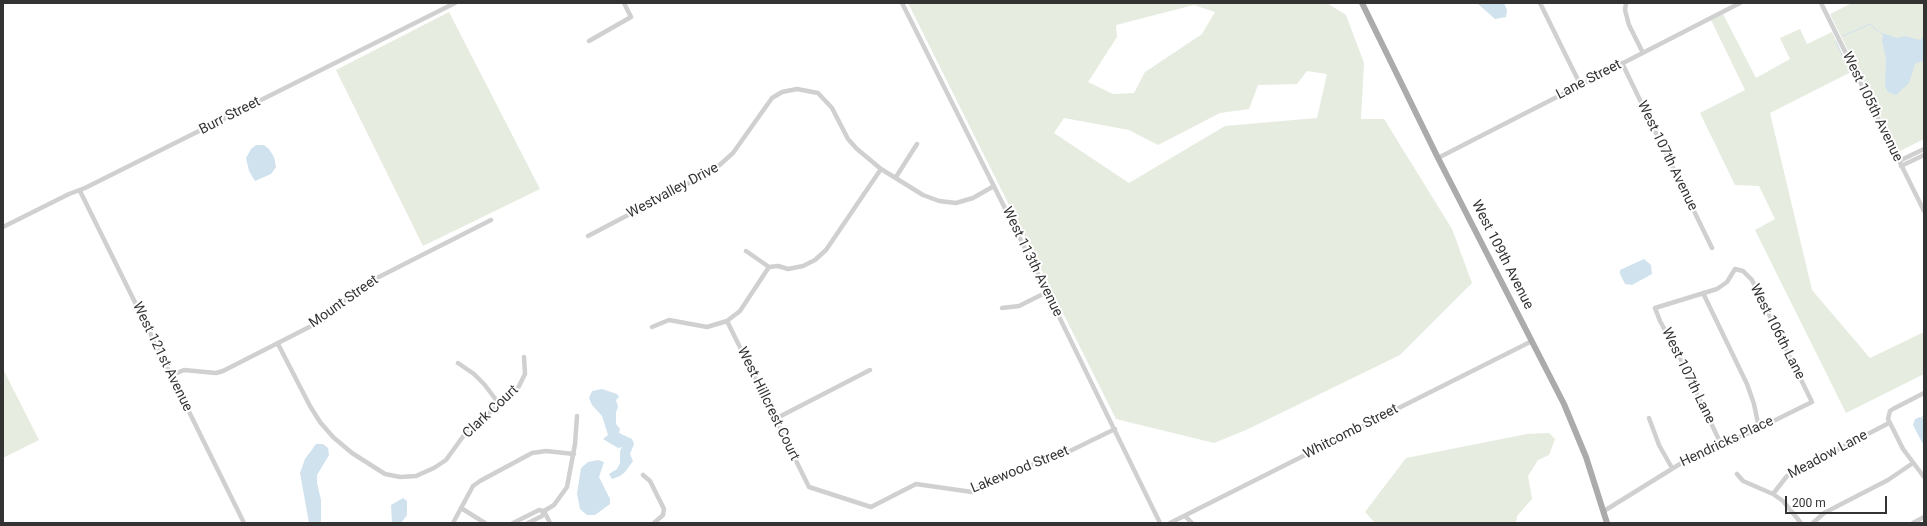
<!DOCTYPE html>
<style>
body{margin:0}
#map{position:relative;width:1927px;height:526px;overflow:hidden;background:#fff;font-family:Roboto,sans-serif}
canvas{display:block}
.frame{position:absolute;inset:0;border:4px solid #333;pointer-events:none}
.scale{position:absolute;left:1785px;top:496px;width:102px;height:18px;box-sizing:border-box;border:2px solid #333;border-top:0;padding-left:5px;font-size:12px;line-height:14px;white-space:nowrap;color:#333;-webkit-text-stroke:3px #fff;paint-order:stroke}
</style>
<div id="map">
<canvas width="1927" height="526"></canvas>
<div class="frame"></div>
<div class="scale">200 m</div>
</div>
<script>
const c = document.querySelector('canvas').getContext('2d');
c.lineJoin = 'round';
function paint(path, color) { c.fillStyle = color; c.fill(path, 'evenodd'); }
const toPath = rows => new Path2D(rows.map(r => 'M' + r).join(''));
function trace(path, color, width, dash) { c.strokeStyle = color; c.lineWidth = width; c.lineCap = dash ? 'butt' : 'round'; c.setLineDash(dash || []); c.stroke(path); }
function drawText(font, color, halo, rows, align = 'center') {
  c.font = font + ' Roboto,sans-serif'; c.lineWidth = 4; c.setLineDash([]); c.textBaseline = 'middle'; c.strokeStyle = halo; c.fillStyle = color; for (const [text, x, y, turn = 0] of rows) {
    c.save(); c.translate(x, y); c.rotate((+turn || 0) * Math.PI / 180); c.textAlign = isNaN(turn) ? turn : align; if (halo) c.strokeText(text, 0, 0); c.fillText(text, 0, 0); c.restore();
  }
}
paint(toPath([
 [1327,3,1346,15,1364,63,1361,119,1384,119,1452,229,1472,283,1400,355,1246,430,1214,443,1116,419,908,3],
 [1194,5,1215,12,1202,34,1145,72,1134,93,1113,94,1088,82,1117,37,1116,25],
 [1307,71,1327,74,1317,118,1225,126,1129,183,1054,133,1064,118,1129,130,1158,145,1220,113,1249,109,1258,85,1297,84],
 [1852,3,1924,3,1924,139,1898,152,1830,14],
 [449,12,540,189,423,246,336,70],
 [1723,14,1756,78,1790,59,1780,38,1800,29,1807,44,1832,32,1851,72,1770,113,1812,290,1870,358,1924,332,1924,374,1846,413,1755,230,1775,219,1759,186,1735,185,1700,113,1745,90,1711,20],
 [3,369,39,440,3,458],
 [1549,433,1555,439,1549,455,1538,460,1528,476,1532,499,1517,516,1516,523,1375,523,1365,512,1406,458,1527,434]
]), '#e6ecdf');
paint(toPath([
 [1477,3,1504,3,1507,10,1506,17,1495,19],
 [1879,32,1897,38,1905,36,1920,40,1924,36,1924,60,1915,64,1909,83,1896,95,1888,92,1885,86,1886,58,1882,41,1883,35],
 [256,145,264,145,269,149,274,157,276,167,271,174,255,181,249,171,246,158,251,149],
 [1644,259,1651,265,1652,274,1632,285,1625,284,1620,274,1620,270],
 [602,389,617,394,619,397,616,400,618,407,616,412,616,424,620,429,619,433,632,439,634,444,630,454,633,461,625,472,620,476,612,479,609,474,617,469,620,463,620,451,622,447,618,448,603,439,608,435,602,416,592,405,589,398,592,391],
 [1920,417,1924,419,1924,446,1913,425,1915,419],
 [316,444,323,444,328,448,329,455,317,475,317,483,321,500,321,523,309,523,300,473,305,459],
 [598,460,604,462,599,477,610,499,610,504,595,515,587,515,580,509,577,494,581,468,588,462],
 [403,498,407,501,407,515,401,523,392,523,391,505]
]), '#cfe2ee');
trace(toPath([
 [1843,36,1870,24,1879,32],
 [1836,41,1844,59],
 [1921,418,1924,415]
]), '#cfe2ee', 1);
trace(toPath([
 [902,3,1047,292,1160,523],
 [1540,3,1580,84],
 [1626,3,1625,10,1629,25,1643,53],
 [1821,3,1924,211],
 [589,41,631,17,624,3],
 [1622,63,1712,248],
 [1438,158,1740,3],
 [1899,161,1924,149],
 [1901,166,1924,155],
 [896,177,917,144],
 [80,191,244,523],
 [3,227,69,194,85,188,455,3],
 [588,236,714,170,733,153,772,98,782,92,797,89,818,93,832,108,848,139,857,149,881,169,923,195,939,201,956,203,973,198,994,186],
 [746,251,769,267,778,266,788,269,803,266,815,260,826,250,881,169],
 [1703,293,1747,384,1754,404,1759,428],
 [1002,308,1019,306,1047,292],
 [727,321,809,487,871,507,916,484,972,492,1014,471,1068,452,1115,429],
 [652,327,669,320,707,327,727,321,740,311,769,267],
 [278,344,310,406,320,422,333,437,352,453,385,474,400,477,416,476,434,468,446,460,467,431,517,390,525,374,524,357],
 [458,363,474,374,484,384,500,405],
 [172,375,184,370,216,373,223,371,323,320,357,290,369,282,491,220],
 [1924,393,1893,409,1890,411,1888,419,1903,449,1924,477],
 [1649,418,1659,445,1672,468],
 [775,419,870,370],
 [1737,474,1743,481,1773,494,1783,501,1801,523],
 [643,475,650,481,664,509,663,515,654,523],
 [1773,494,1787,476,1889,423],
 [461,508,485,523],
 [544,511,550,523],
 [1604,511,1696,454,1749,433,1812,402,1752,280,1743,271,1735,269,1727,282,1717,289,1655,308,1660,321,1680,358,1721,444],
 [1185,516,1192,523],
 [453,523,473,486,480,481,532,453,546,451,574,454],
 [513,523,539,510,544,511],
 [528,523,542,516,544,511,554,505,567,487,575,444,577,416],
 [1170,523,1532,341],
 [1813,523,1824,513,1888,480,1913,463],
 [1913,523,1924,517]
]), '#d0d0d0', 4.5);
trace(toPath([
 [1362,3,1438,158,1564,404,1586,457,1607,523]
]), '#ababab', 6);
drawText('14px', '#333', '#fff', [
 ["Lane Street",1589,80,-27],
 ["West 105th Avenue",1872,107,64],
 ["Burr Street",230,116,-27],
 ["West 107th Avenue",1667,156,64],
 ["Westvalley Drive",673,191,-28],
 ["West 109th Avenue",1502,255,63],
 ["West 113th Avenue",1032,262,64],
 ["Mount Street",344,302,-35],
 ["West 106th Lane",1777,332,63],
 ["West 121st Avenue",162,357,64],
 ["West 107th Lane",1688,376,64],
 ["West Hillcrest Court",768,404,64],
 ["Clark Court",491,412,-43],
 ["Whitcomb Street",1351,432,-27],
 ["Hendricks Place",1727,442,-25],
 ["Meadow Lane",1828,455,-28],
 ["Lakewood Street",1020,470,-22]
]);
</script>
